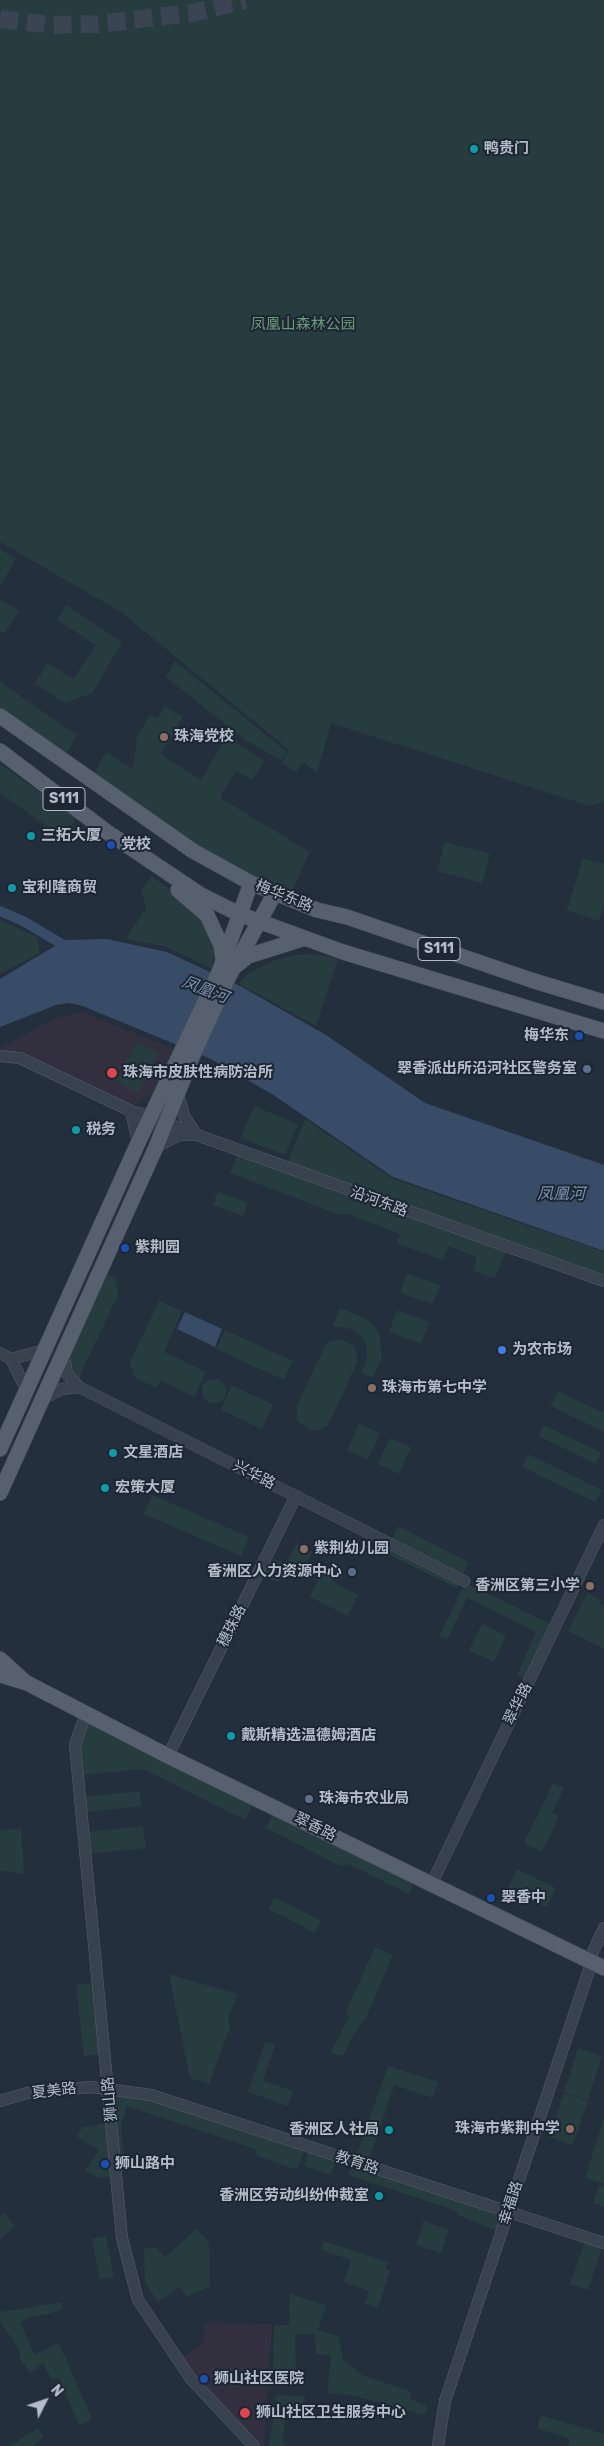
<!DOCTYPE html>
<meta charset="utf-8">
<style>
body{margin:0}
#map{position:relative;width:604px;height:2446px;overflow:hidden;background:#242f3e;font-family:Rubik,sans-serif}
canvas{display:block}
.north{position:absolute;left:20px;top:2376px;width:50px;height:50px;-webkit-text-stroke:4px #1d2633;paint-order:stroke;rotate:49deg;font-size:14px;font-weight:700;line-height:20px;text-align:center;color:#b4bcc9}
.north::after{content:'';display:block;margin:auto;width:18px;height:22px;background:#b4bcc9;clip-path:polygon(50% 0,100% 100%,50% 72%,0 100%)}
</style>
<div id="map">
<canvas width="604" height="2446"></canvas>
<div class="north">N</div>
</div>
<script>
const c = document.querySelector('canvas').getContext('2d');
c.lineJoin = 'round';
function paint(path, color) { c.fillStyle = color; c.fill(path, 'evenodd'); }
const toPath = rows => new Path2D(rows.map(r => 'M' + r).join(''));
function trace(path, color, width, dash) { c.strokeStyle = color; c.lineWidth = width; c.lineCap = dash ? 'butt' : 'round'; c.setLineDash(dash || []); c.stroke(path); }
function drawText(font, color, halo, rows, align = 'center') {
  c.font = font + ' Rubik,"Noto Sans SC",sans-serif'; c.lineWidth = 4; c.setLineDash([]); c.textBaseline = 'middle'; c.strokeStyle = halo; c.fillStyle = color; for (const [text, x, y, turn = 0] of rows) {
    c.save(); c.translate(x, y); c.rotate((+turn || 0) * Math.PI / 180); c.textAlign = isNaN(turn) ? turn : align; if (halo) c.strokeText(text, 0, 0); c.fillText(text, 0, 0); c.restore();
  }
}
paint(toPath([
 [81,1012,178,1051,158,1091,129,1108,21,1056,0,1056,0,1048,56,1018],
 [205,2323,272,2324,264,2446,254,2446,178,2360,203,2343]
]), '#32303f');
paint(toPath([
 [0,0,604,0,604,802,590,806,331,723,317,773,303,762,296,772,282,763,289,750,121,612,0,542],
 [0,549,16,559,0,586],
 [0,599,19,611,4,634,0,631],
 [66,605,122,642,92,693,65,703,35,683,48,663,73,679,96,645,57,620],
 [175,661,287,752,281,760,245,740,166,677],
 [0,682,77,735,65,756,0,713],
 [165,707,183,717,161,754,201,780,226,737,265,761,252,780,236,771,220,798,310,852,292,892,253,879,196,844,93,775,106,752,133,769,137,736,150,715,158,718],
 [0,764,77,818,63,838,0,793],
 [445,842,490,854,482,883,437,871],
 [583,858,604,864,604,904,599,921,567,910],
 [152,876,191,906,204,922,214,947,212,969,167,947,126,939,146,908,141,890],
 [0,920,37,937,40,953,0,974],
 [315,954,338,959,316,1026,239,984,247,974,275,960,294,955],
 [136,1042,158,1053,138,1093,116,1082],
 [254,1106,298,1124,285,1155,241,1138],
 [305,1119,393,1179,604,1252,604,1279,287,1165],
 [238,1153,507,1250,495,1278,473,1271,477,1257,448,1246,443,1260,397,1243,400,1234,348,1214,338,1214,230,1173],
 [218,1192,248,1203,243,1216,213,1205],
 [102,1272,116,1278,115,1283,119,1293,81,1373,79,1383,70,1372,66,1351],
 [407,1273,440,1285,433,1304,400,1293],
 [159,1301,182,1311,164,1352,206,1372,194,1397,161,1380,156,1388,134,1377,130,1362],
 [340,1308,367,1319,379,1332,382,1358,373,1378,361,1373,367,1360,367,1347,362,1337,351,1329,333,1326],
 [397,1310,429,1322,421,1344,389,1332],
 [225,1330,293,1361,284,1380,216,1349],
 [340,1339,354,1346,357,1354,357,1363,328,1425,316,1431,311,1431,297,1421,297,1405,324,1348,329,1342],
 '202 1391a12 12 0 1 1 24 0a12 12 0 1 1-24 0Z',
 [232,1385,273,1405,262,1429,221,1410],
 [558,1391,604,1413,604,1432,551,1406],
 [359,1423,380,1433,368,1460,347,1450],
 [544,1425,601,1453,596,1464,539,1436],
 [390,1438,411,1447,399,1474,378,1464],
 [528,1454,602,1490,595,1502,522,1467],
 [152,1495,249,1537,241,1556,144,1514],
 [398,1526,469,1562,457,1588,385,1553],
 [296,1544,312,1552,301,1574,286,1567,278,1582,260,1573,268,1556,286,1564],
 [326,1564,337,1570,332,1581,358,1595,348,1616,310,1597],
 [465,1583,553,1625,526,1680,517,1675,536,1632,467,1598,447,1640,439,1636],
 [587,1593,601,1600,599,1604,604,1607,604,1649,568,1631],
 [482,1624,506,1636,494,1662,469,1650],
 [88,1717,254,1800,245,1820,144,1769,81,1775,79,1746],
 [553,1783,564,1788,552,1813,559,1816,542,1852,524,1843],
 [140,1791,141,1806,86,1812,84,1797],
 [274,1810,415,1879,409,1894,348,1864,341,1866,266,1828],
 [143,1826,146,1848,89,1854,87,1832],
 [21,1828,24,1874,0,1871,0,1830],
 [517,1869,556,1888,547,1907,508,1887],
 [274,1897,321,1921,315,1933,269,1909],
 [375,1947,393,1955,366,2017,354,2034,343,2056,331,2053,349,2017,346,2011],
 [169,1974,237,1994,228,2020,230,2027,209,2084,190,2078],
 [94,1983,102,2054,84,2056,76,1985],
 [265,2042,275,2045,263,2081,293,2091,288,2106,248,2092],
 [578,2048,602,2056,588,2100,564,2092],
 [388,2066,438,2082,433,2098,394,2085,368,2163,355,2159],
 [111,2091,150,2097,305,2148,297,2170,255,2155,256,2149,127,2106,121,2126,125,2169,118,2170],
 [564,2093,588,2101,573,2145,549,2137],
 [604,2118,604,2184,585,2178],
 [110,2123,114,2176,96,2178,85,2170,99,2151,76,2136,83,2127],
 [309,2150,337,2159,331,2175,304,2166],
 [353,2164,504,2214,498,2231,460,2216,454,2210,349,2175],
 [599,2185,604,2187,604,2207,593,2203],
 [4,2213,15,2226,0,2239,0,2216],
 [424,2221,449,2230,441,2253,416,2245],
 [197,2229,209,2243,210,2286,187,2297,179,2287,158,2302,145,2282,144,2249,155,2247,165,2257],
 [106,2236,114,2277,100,2279,92,2239],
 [324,2241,388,2262,386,2269,390,2271,378,2308,365,2304,369,2291,344,2282,351,2260,321,2250],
 [585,2241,602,2247,588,2290,570,2284],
 [290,2294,326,2305,318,2330,339,2337,343,2360,364,2376,412,2392,410,2399,427,2406,425,2415,355,2396,327,2393,331,2356,316,2354,315,2334,295,2335,296,2371,273,2374,274,2325,289,2325],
 [61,2302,63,2309,48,2314,33,2316,20,2322,34,2354,59,2343,92,2419,79,2426,59,2378,52,2380,43,2363,30,2373,19,2357,21,2352,0,2321,0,2312],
 [276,2395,305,2396,304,2418,285,2418,283,2442,287,2446,269,2446],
 [541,2415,604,2434,604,2446,568,2446,570,2439,537,2428],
 [38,2428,44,2437,33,2446,10,2446]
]), '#263c3f');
paint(toPath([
 [107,939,167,952,240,986,326,1035,425,1103,604,1165,604,1251,393,1177,272,1094,211,1059,83,1006,69,1003,56,1005,0,1027,0,979,65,940],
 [185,1312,222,1329,215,1347,177,1329]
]), '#394c67');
trace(toPath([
 [0,911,23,921,72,950]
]), '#394c67', 10);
trace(toPath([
 [0,19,52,25,97,24,192,13,245,0]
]), '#3a4453', 18, [18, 9]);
const minor = toPath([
 [0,1056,20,1058,131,1111,138,1143],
 [178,1095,185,1118,196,1134],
 [131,1111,150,1116,191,1133],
 [156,1147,180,1135,197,1135,604,1281],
 [63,1352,67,1374,79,1387],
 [0,1353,11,1359,26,1389],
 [11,1359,44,1350],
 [42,1399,62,1389,79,1387,464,1581],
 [86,1713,75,1745,122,2238,138,2300,191,2379,254,2446],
 [168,1756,296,1496],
 [432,1883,604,1525],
 [589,1960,604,1928],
 [0,2101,27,2093,91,2087,151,2095,604,2243],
 [438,2446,445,2401,592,1961]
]);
const major = toPath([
 [0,716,193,851,251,883,317,910,347,917,531,980,604,1002],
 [0,751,107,832,201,895,239,914,343,952,604,1031],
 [178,890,207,915,221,945,223,960],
 [237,965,248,956,305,938],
 [0,1449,138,1143,219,972,251,883],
 [0,1493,156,1147,193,1055,229,976,275,893],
 [0,1659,24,1681],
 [0,1675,27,1683,168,1756,604,1968]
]);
trace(minor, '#565f6c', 12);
trace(major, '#414a57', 16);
trace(minor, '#38414e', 11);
trace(major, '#56606e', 15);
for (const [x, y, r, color] of [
 [474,149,5,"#0f9aa8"],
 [164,737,5,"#8d6e63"],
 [31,836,5,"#0f9aa8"],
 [111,845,5,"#1a4fb4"],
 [12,888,5,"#0f9aa8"],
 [579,1036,5,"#1a4fb4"],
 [587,1069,5,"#5c6f8a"],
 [112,1073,6,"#e0444e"],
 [76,1130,5,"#0f9aa8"],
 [125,1248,5,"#1a4fb4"],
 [502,1350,5,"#3f7fe0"],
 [372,1388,5,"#8d6e63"],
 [113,1453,5,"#0f9aa8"],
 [105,1488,5,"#0f9aa8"],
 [304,1549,5,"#8d6e63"],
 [352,1572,5,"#5c6f8a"],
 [590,1586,5,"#8d6e63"],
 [231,1736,5,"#0f9aa8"],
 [309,1799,5,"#5c6f8a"],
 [491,1898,5,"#1a4fb4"],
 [570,2129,5,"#8d6e63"],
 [389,2130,5,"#0f9aa8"],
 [105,2164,5,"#1a4fb4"],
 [379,2196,5,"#0f9aa8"],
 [204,2379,5,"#1a4fb4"],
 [245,2413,6,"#e0444e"]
]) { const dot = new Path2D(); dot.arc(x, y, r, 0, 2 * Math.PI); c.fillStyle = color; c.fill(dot); trace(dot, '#1d2633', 2); }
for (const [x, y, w] of [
 [64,799,42],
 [439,949,42]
]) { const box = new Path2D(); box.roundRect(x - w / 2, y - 11.5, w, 23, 4); c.fillStyle = '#1d2633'; c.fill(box); trace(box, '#b4bcc9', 1); }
drawText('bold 14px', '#b4bcc9', null, [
 ["S111",64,799],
 ["S111",439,949]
]);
drawText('bold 15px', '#b4bcc9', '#1d2633', [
 ["鸭贵门",484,149],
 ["珠海党校",174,737],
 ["三拓大厦",41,836],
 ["党校",121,845],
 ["宝利隆商贸",22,888],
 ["梅华东",569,1036,"right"],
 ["翠香派出所沿河社区警务室",577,1069,"right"],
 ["珠海市皮肤性病防治所",123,1073],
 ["税务",86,1130],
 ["紫荆园",135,1248],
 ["为农市场",512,1350],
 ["珠海市第七中学",382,1388],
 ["文星酒店",123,1453],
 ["宏策大厦",115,1488],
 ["紫荆幼儿园",314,1549],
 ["香洲区人力资源中心",342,1572,"right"],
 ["香洲区第三小学",580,1586,"right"],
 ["戴斯精选温德姆酒店",241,1736],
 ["珠海市农业局",319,1799],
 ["翠香中",501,1898],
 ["珠海市紫荆中学",560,2129,"right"],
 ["香洲区人社局",379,2130,"right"],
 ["狮山路中",115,2164],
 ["香洲区劳动纠纷仲裁室",369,2196,"right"],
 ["狮山社区医院",214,2379],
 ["狮山社区卫生服务中心",256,2413]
], 'left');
drawText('15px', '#6b9a76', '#1d2633', [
 ["凤凰山森林公园",303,325]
]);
drawText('15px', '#b4bcc9', '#1d2633', [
 ["梅华东路",284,896,22],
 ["沿河东路",379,1202,20],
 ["兴华路",254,1475,27],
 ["穗珠路",232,1626,-64],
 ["翠华路",518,1704,-64],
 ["翠香路",315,1827,26],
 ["夏美路",54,2091,-7],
 ["狮山路",110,2099,-95],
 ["教育路",357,2163,18],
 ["幸福路",511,2203,-72]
]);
drawText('italic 16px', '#7c92b1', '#1d2633', [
 ["凤凰河",205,990,21],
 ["凤凰河",561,1194]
]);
</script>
